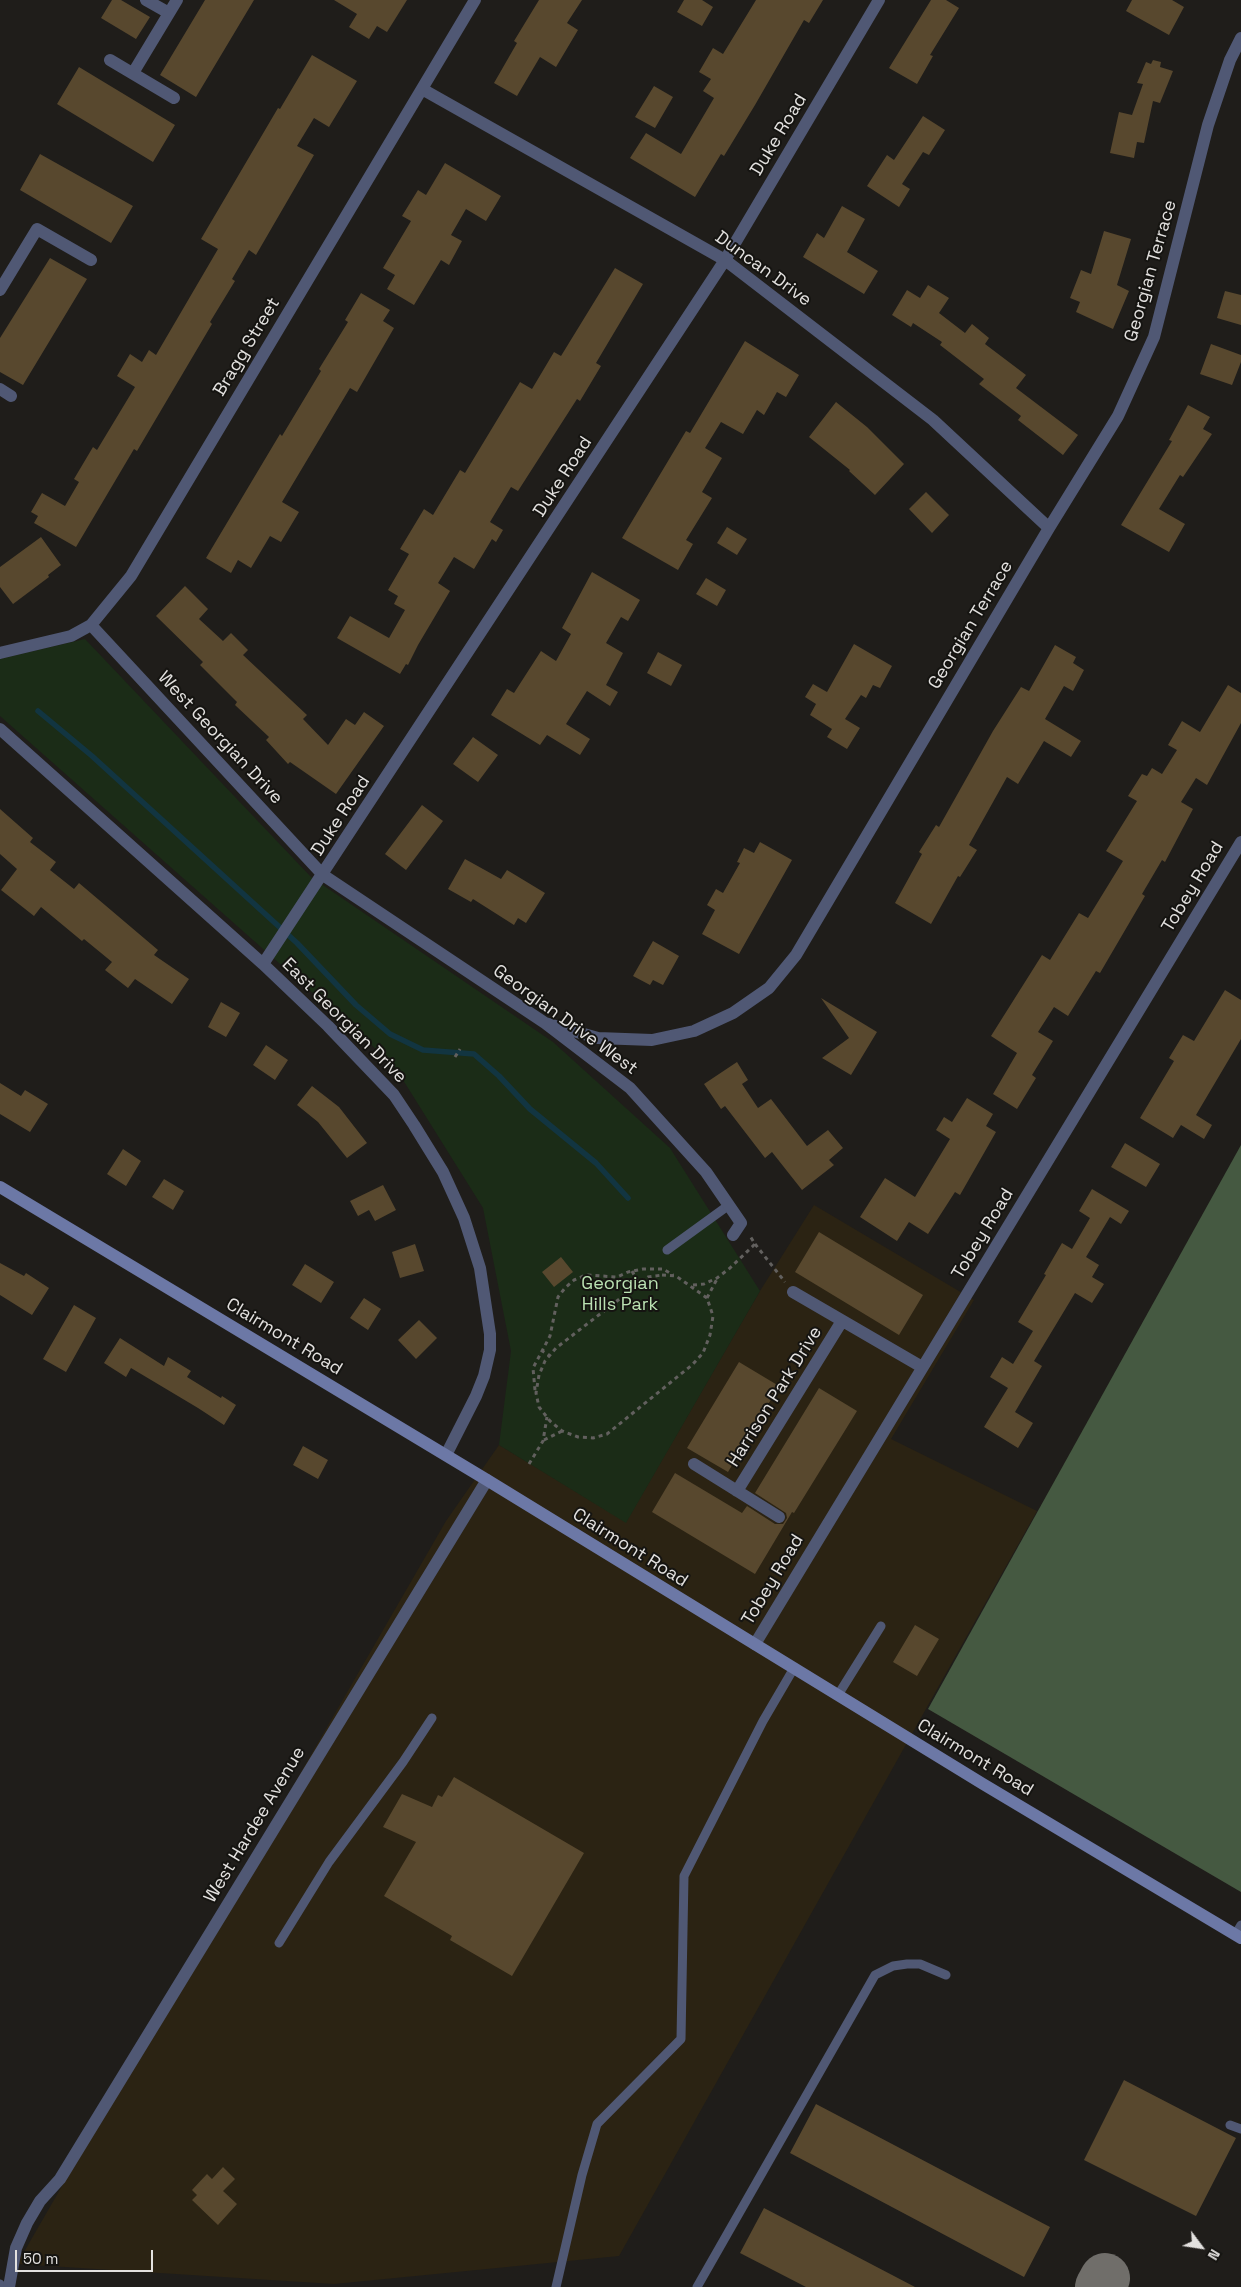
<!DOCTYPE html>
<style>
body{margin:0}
#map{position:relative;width:1241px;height:2287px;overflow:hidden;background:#1f1d1a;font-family:"Space Grotesk",sans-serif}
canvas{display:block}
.north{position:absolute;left:1176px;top:2222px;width:50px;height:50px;-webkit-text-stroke:4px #151411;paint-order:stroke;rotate:121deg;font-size:14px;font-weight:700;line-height:20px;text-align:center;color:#e3e1df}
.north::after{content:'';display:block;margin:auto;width:18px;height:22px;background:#e3e1df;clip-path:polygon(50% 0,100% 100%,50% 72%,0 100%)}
.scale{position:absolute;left:15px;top:2250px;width:138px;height:22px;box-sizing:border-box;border:2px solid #e3e1df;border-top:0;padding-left:6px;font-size:15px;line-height:18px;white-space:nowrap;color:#e3e1df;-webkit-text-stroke:4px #151411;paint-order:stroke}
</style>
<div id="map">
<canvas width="1241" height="2287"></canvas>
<div class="north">N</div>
<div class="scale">50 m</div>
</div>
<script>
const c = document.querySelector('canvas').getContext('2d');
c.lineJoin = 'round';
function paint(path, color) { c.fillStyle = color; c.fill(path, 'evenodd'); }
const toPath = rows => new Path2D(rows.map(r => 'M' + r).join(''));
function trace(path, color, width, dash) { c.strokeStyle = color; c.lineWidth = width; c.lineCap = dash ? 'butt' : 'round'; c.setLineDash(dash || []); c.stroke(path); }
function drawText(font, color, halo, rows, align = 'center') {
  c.font = font + ' "Space Grotesk",sans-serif'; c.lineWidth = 4; c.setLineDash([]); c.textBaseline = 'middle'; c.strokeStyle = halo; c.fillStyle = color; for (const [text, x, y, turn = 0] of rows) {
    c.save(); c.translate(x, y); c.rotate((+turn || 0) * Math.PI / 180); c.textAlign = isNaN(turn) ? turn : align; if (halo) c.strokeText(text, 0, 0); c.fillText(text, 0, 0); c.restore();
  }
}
paint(toPath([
 [814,1205,974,1300,891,1439,1037,1511,619,2256,334,2284,17,2264,446,1521,499,1445,626,1522,760,1291]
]), '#2b2313');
paint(toPath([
 [85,639,311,877,553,1042,670,1148,760,1291,626,1523,499,1445,511,1351,483,1208,393,1064,0,716,0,659]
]), '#1b2c17');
paint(toPath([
 [1241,1145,1241,1892,928,1709]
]), '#455941');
trace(toPath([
 [38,711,92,756,297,943,356,1005,390,1034,423,1050,474,1054,499,1076,530,1109,596,1163,628,1198]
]), '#123541', 5.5);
trace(toPath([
 [1100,2287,1105,2278]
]), '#706e6a', 50);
paint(toPath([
 [112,0,121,0,150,17,136,39,101,18],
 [205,0,254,0,196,97,160,75],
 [334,0,407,0,387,32,377,26,369,39,349,27,357,14],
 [539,0,582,0,567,23,578,30,556,67,540,57,517,96,494,83,517,43,514,41],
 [684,0,702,0,713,7,702,26,677,12],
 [756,0,823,0,809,23,804,20,755,105,724,156,721,154,695,197,630,158,646,133,681,154,714,98,703,91,711,79,699,72,713,48,723,54],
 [931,0,946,0,959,8,930,55,933,56,917,84,889,68],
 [1132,0,1172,0,1184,7,1169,35,1126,11],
 [312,55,357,81,329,127,314,118,297,146,314,155,256,255,249,250,232,279,235,281,210,322,212,324,137,451,134,449,76,547,34,523,38,516,31,512,42,493,65,506,79,482,74,479,93,447,97,450,135,387,117,376,130,354,142,362,149,350,156,355,218,249,201,239,278,108,280,109],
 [1153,60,1161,62,1160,67,1173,71,1160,103,1153,101,1144,143,1137,142,1134,158,1110,153,1119,112,1132,115,1143,84,1137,83,1146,62,1151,64],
 [79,67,175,125,153,162,57,104],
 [654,86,673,97,655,128,635,117],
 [923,116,945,130,929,155,923,152,902,184,910,189,899,207,867,186,887,155,894,160],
 [40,154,133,206,111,243,20,190],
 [445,163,501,196,486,221,466,209,451,235,462,241,449,265,441,260,414,305,387,289,395,275,383,268,411,221,402,216,418,190,426,195],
 [842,206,865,219,847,252,878,271,864,294,803,257,817,233,824,238],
 [1104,231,1131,239,1117,285,1129,291,1113,329,1076,312,1080,302,1070,298,1081,270,1091,274],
 [50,258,87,279,23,385,0,372,0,338],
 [615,268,643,284,596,363,601,366,580,401,577,399,518,491,511,487,490,522,503,530,496,542,492,539,474,569,454,557,438,583,450,591,418,645,408,665,406,664,400,674,337,638,350,616,389,638,405,610,394,604,398,596,388,590,409,554,400,549,424,509,433,515,460,470,465,473,520,382,532,389,554,352,561,356],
 [928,285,949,298,939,313,965,333,972,324,989,338,985,344,1026,375,1016,388,1078,435,1063,455,1018,420,1021,416,979,384,984,379,940,345,942,342,913,323,911,327,892,315,907,290,920,298],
 [1225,291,1241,295,1241,325,1217,318],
 [361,293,390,310,383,321,394,328,357,392,350,388,282,502,299,512,281,542,270,536,251,568,238,560,231,573,206,558,280,434,282,436,321,371,319,369,348,322,345,320],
 [745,341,799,375,786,397,777,392,764,415,757,410,743,434,721,422,705,448,722,458,702,492,712,498,686,540,693,544,678,570,622,538,686,431,690,433],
 [1211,344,1241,355,1241,362,1232,385,1200,374],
 [836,402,867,427,904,464,875,495,849,471,850,470,809,437],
 [1188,405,1210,417,1203,429,1212,434,1183,477,1180,475,1159,509,1185,524,1169,552,1121,525,1172,441,1169,440],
 [926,492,949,515,932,533,909,509],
 [727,527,747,539,737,555,717,543],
 [41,537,61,565,48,575,49,577,13,604,0,587,0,567],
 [592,572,640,600,628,621,621,617,606,643,623,653,606,685,618,692,610,706,587,691,566,724,590,739,580,755,547,735,540,745,491,715,507,689,514,693,541,651,556,661,571,634,562,628],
 [706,578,726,590,717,606,696,594],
 [185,586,208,609,199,619,223,641,231,633,248,650,243,655,307,715,303,719,328,745,346,719,355,725,364,712,384,726,336,794,290,762,288,764,266,740,269,737,235,705,237,702,200,665,203,662,156,616],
 [854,644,892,666,880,688,873,685,866,698,861,695,845,719,860,728,847,749,827,737,832,729,810,715,816,704,805,697,813,684,827,692],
 [1055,645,1076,657,1073,663,1084,670,1073,691,1064,686,1045,719,1081,741,1071,757,1044,741,1018,784,1007,777,969,845,977,850,960,877,958,876,931,924,895,903,922,854,919,852,936,825,939,827,993,731,1021,687,1029,691],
 [658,652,682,665,671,686,647,673],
 [1228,685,1241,693,1241,723,1207,785,1196,778,1181,802,1193,809,1165,862,1162,860,1142,894,1145,896,1100,973,1096,971,1068,1016,1054,1007,1038,1032,1053,1041,1032,1075,1036,1078,1017,1109,993,1094,1017,1053,991,1036,1042,955,1050,960,1079,913,1088,918,1123,861,1106,851,1137,801,1128,796,1142,774,1147,776,1152,768,1162,774,1177,750,1168,745,1182,721,1200,732],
 [473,737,498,755,478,782,453,764],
 [422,805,443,821,406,870,385,854],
 [0,809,33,838,30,842,56,862,50,870,74,889,79,883,158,950,154,955,189,979,172,1004,135,979,128,988,105,970,112,962,84,939,82,941,41,907,34,916,1,890,17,869,0,854],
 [760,842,792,860,739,954,702,934,715,910,707,905,716,889,723,893,740,863,737,862,744,848,754,853],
 [465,859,501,879,507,870,545,893,526,923,518,918,514,925,473,899,471,902,448,889],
 [653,941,679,956,663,985,653,980,650,985,633,976],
 [1225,990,1241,1000,1241,1039,1196,1115,1212,1125,1204,1139,1181,1125,1173,1138,1140,1118,1174,1061,1169,1058,1183,1035,1194,1041],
 [821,998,877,1032,851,1075,822,1058,849,1038],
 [221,1002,240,1013,226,1037,208,1027],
 [266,1045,288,1060,275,1080,253,1065],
 [737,1062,748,1080,742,1084,758,1108,771,1099,807,1146,828,1130,843,1148,829,1160,834,1165,802,1190,772,1152,765,1158,725,1106,721,1109,704,1084],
 [0,1083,21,1096,25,1090,48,1104,30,1132,0,1114],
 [312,1086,339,1107,367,1143,347,1158,318,1122,297,1105],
 [967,1098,993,1114,986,1126,996,1132,960,1195,955,1192,928,1234,909,1222,897,1241,860,1217,885,1178,915,1197,950,1139,936,1130,944,1117,952,1122],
 [1125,1143,1160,1164,1146,1187,1111,1167],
 [123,1149,141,1161,126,1186,107,1174],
 [164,1179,184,1191,173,1210,152,1197],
 [383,1185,396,1210,375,1221,369,1210,358,1216,350,1201],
 [1092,1189,1129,1211,1121,1224,1110,1217,1086,1257,1099,1265,1092,1277,1104,1284,1092,1303,1075,1293,1034,1361,1042,1366,1015,1412,1033,1423,1018,1448,984,1427,1008,1388,990,1377,1002,1357,1013,1364,1033,1331,1018,1322,1046,1275,1044,1274,1062,1243,1072,1249,1090,1218,1079,1211],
 [819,1232,923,1295,899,1335,795,1272],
 [415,1244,424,1271,400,1278,392,1252],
 [561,1257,573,1272,554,1287,542,1272],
 [0,1263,24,1276,26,1273,49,1288,32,1315,0,1295],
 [305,1264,334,1282,321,1303,292,1285],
 [364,1298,381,1309,368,1330,350,1318],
 [74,1305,96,1318,66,1372,43,1359],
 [419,1320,437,1338,416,1359,398,1340],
 [120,1338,164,1366,168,1357,191,1371,187,1377,221,1398,222,1396,236,1405,224,1425,198,1408,131,1368,126,1377,104,1363],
 [739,1362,779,1386,728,1472,687,1448],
 [819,1388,857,1411,794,1513,792,1512,755,1574,652,1512,675,1473,742,1513,747,1506,775,1524,783,1524,787,1518,786,1513,755,1493],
 [303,1446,328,1460,318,1479,293,1465],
 [915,1625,939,1639,917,1676,893,1662],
 [454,1777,584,1853,512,1976,450,1940,452,1936,384,1896,416,1842,383,1827,402,1794,432,1807,438,1795,442,1797],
 [1124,2080,1236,2138,1196,2216,1084,2160],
 [816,2104,1050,2227,1024,2277,790,2153],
 [223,2167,235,2179,223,2191,237,2204,218,2225,192,2200,197,2195,192,2190,207,2174,212,2179],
 [764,2208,915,2287,806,2287,740,2253]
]), '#58482e');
trace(toPath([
 [455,1057,460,1049],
 [755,1244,785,1282],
 [632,1271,639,1284],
 [662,1275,676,1276,707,1298,713,1316,710,1335,703,1353,692,1365,607,1434,593,1438,578,1437,562,1431,550,1421,539,1407,536,1393,539,1375,545,1361,556,1348,648,1277,662,1275],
 [693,1285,704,1284,717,1278,730,1268,755,1244,750,1236],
 [707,1298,717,1279],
 [541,1350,550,1356],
 [535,1390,533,1368,550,1336,558,1297,565,1288,574,1280,586,1275,617,1277,628,1272,643,1269,663,1269,673,1275],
 [544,1440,562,1431],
 [529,1464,543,1441,547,1417]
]), '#62605e', 3, [4, 4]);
trace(toPath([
 [667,1250,729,1205],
 [838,1695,881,1626],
 [1235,1935,1241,1925],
 [279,1943,329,1862,403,1762,432,1718],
 [1230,2125,1241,2129],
 [0,2284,2,2287],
 [556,2287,582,2175,597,2124,681,2039,684,1876,763,1721,794,1668],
 [697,2287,875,1975,893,1966,907,1964,920,1964,946,1975]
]), '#505874', 9);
trace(toPath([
 [146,0,169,13],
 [110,60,174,98],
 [133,73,177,0],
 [422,89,725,260,933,420,1049,528],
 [0,290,37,229,91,260],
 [0,389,11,396],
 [91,625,323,875,545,1023,630,1088,706,1172,741,1223,733,1235],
 [0,653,71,636,91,625,131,576,475,0],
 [0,729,263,964,328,1026,394,1095,414,1125,443,1172,464,1218,480,1268,490,1334,490,1350,484,1376,476,1396,446,1455],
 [263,964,725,260,879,0],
 [545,1023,598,1038,652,1040,694,1031,733,1013,769,988,796,955,1049,528,1118,416,1154,337,1208,125,1230,60,1241,38],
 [793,1292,922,1367],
 [694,1464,779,1517],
 [737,1491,842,1321],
 [755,1644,1241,842],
 [9,2287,16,2248,27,2223,40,2201,60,2179,487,1480]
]), '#505874', 12);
trace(toPath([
 [0,1187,487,1480,983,1784,1241,1938]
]), '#6c78a6', 12);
drawText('18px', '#e3e1df', '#151411', [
 ["Duke Road",779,135,-59],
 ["Duncan Drive",763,269,36],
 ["Georgian Terrace",1151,271,-74],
 ["Bragg Street",247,347,-59],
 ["Duke Road",563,477,-57],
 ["Georgian Terrace",971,625,-59],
 ["West Georgian Drive",220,738,47],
 ["Duke Road",341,816,-57],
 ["Tobey Road",1193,887,-59],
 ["Georgian Drive West",565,1020,36],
 ["East Georgian Drive",344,1021,45],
 ["Tobey Road",983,1234,-59],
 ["Clairmont Road",284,1337,31],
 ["Harrison Park Drive",775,1397,-58],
 ["Clairmont Road",630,1548,32],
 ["Tobey Road",773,1580,-59],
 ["Clairmont Road",975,1758,31],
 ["West Hardee Avenue",255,1825,-59]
]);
drawText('18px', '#bae1b2', '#151411', [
 ["Georgian",620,1284],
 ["Hills Park",620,1305]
]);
</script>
